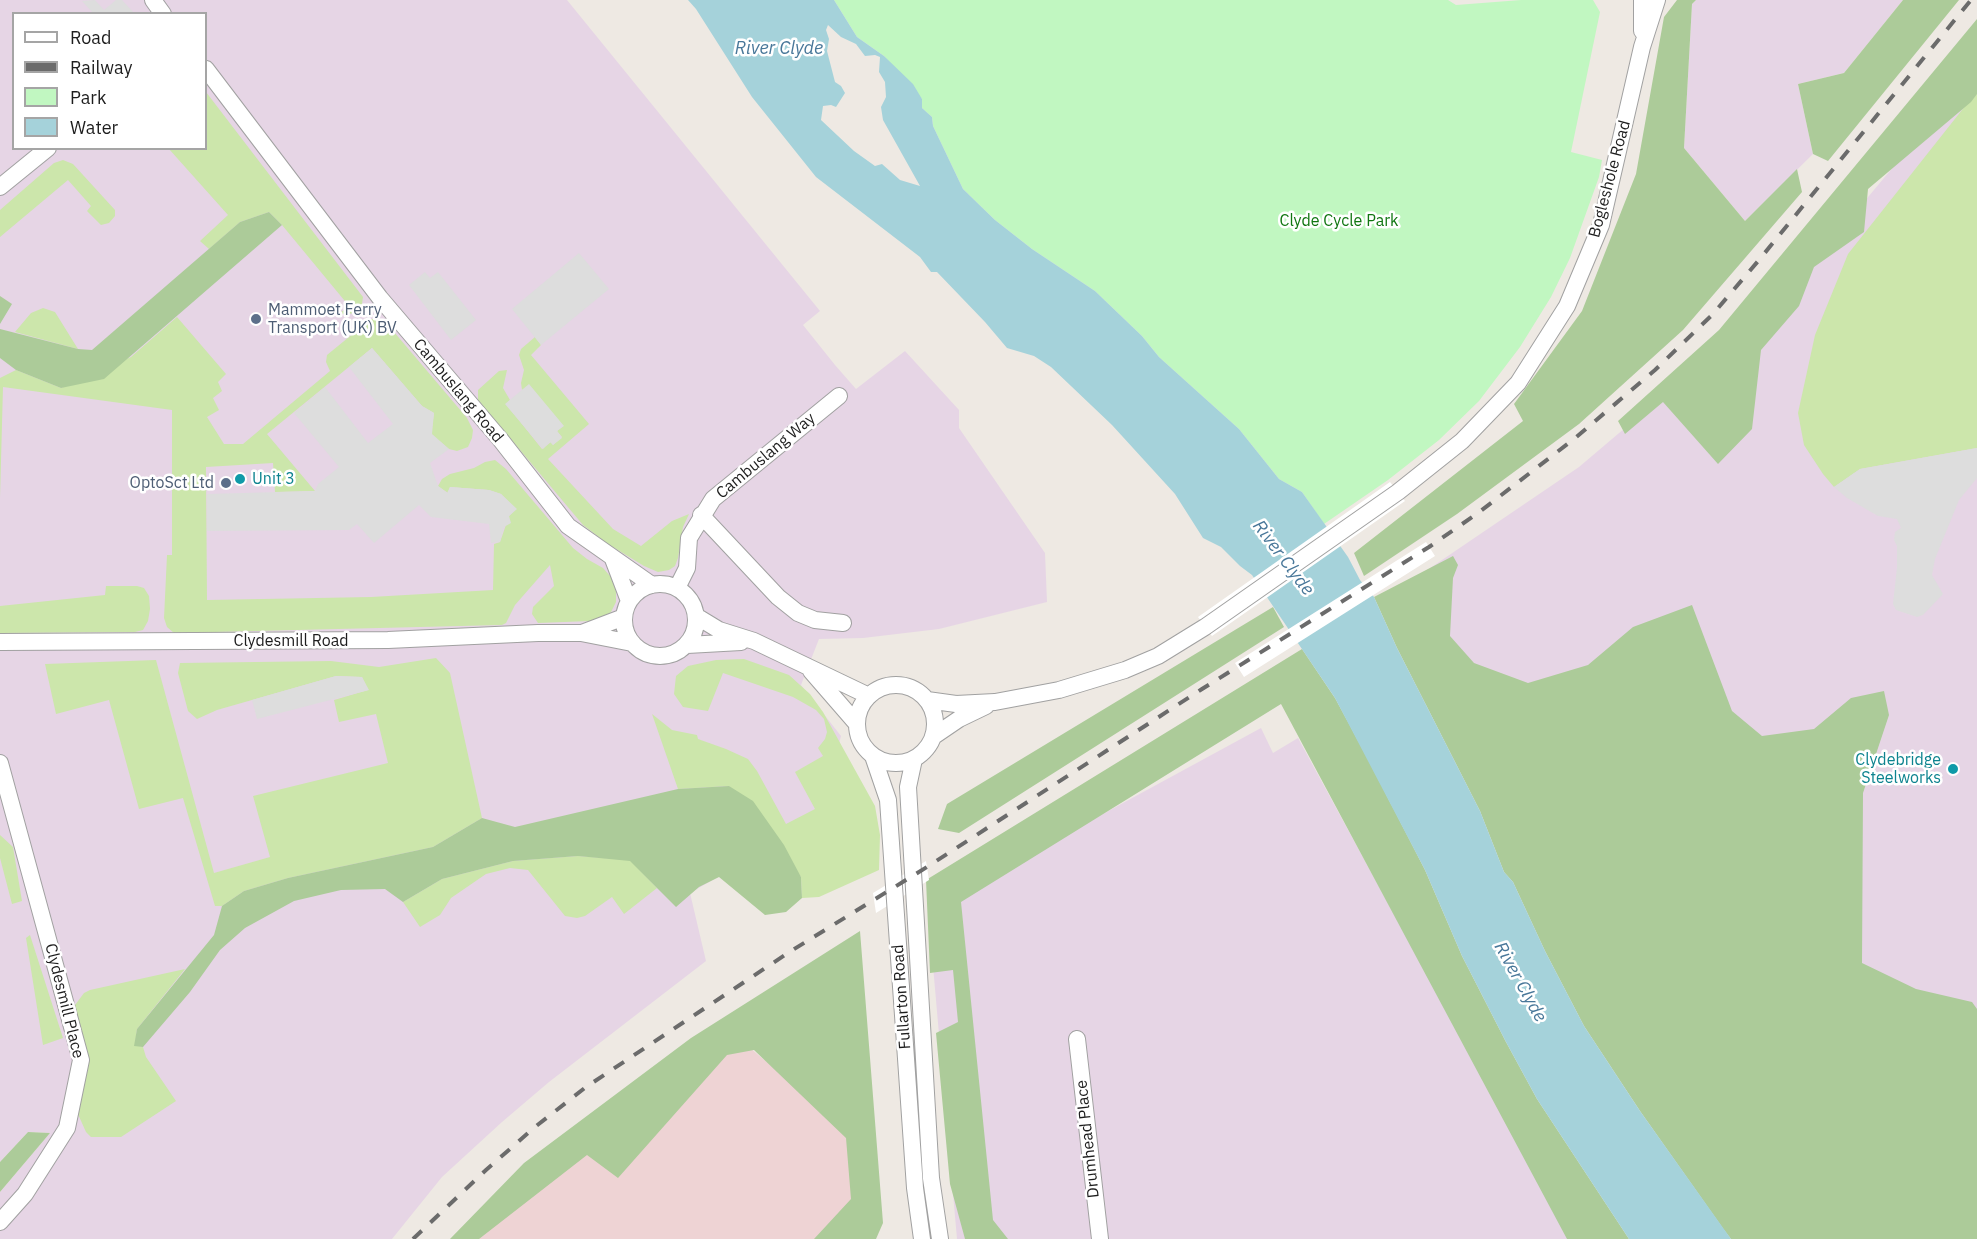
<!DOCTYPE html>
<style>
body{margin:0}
#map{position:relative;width:1977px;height:1239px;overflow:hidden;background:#eee9e3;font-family:"IBM Plex Sans",sans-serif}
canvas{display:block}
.legend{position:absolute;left:12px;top:12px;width:195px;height:138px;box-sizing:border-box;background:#fff;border:2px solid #a5a5a5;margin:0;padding:8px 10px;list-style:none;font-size:18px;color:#1d1d1d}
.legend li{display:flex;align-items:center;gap:12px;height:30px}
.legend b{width:30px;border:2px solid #a5a5a5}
</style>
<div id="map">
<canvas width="1977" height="1239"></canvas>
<ul class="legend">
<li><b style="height:8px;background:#fff"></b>Road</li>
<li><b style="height:8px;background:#6b6b6b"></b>Railway</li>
<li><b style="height:16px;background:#c1f7c1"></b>Park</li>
<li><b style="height:16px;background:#a5d2da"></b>Water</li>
</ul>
</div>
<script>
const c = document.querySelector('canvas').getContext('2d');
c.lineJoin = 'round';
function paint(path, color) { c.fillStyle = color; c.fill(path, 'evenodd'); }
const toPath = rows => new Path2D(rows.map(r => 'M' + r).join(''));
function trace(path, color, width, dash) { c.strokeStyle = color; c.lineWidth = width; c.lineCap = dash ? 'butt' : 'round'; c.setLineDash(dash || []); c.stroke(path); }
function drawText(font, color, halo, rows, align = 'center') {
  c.font = font + ' "IBM Plex Sans",sans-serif'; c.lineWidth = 5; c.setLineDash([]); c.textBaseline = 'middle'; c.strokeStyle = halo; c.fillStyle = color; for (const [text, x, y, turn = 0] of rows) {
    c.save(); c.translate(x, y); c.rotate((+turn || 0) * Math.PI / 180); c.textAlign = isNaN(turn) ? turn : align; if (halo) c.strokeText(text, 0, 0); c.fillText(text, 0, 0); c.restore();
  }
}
paint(toPath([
 [726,1028,858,1138,863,1239,468,1239]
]), '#eed3d4');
paint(toPath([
 [0,0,567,0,820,311,803,325,835,365,856,389,905,351,959,410,959,428,1045,553,1047,602,939,629,863,638,819,639,801,685,841,736,833,767,825,815,690,893,706,961,549,1082,502,1122,442,1177,392,1239,0,1239,0,1192,50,1133,28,1132,0,1162],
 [14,14,206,14,206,148,14,148],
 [1696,0,1903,0,1844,73,1798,84,1813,154,1745,221,1684,148,1692,4],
 [1977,67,1977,1239,1383,600,1579,467,1796,283],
 [1261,728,1273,753,1298,738,1571,1239,957,1239,928,909]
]), '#e6d5e5');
paint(toPath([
 [1977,91,1977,448,1860,469,1834,487,1823,474,1804,445,1798,413,1815,335,1848,254],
 [206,92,363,297,362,304,353,313,345,315,340,313,349,306,282,225,269,212,240,222,209,249,200,241,228,215,169,149,206,148],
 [63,160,73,164,115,210,115,216,109,223,101,225,87,211,91,206,68,180,0,237,0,210,54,163],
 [43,308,55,312,78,349,15,332,31,313],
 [177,317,226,374,218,382,222,391,213,398,219,410,207,417,224,444,243,444,330,371,326,362,327,355,371,319,383,319,467,418,473,430,472,438,468,447,457,451,449,449,431,434,434,413,422,406,372,348,267,434,315,491,275,492,273,463,206,467,207,600,371,597,493,590,494,544,500,542,509,516,516,509,501,494,489,490,450,487,448,493,438,486,442,479,450,474,474,468,485,462,495,460,506,469,573,548,587,559,603,568,611,577,616,591,616,602,611,612,604,617,590,621,538,623,532,614,533,607,554,586,550,565,515,605,506,623,502,625,174,633,167,627,164,618,167,555,172,555,172,410,3,387,0,498,0,378,16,370,61,388,131,357],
 [535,337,541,345,531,355,589,424,548,459,613,529,641,546,672,521,689,514,683,527,678,558,675,566,669,570,658,572,644,566,608,544,583,525,478,400,478,390,499,371,507,370,503,388,510,400,506,404,542,449,551,442,553,445,562,437,557,431,563,426,529,385,522,390,521,383,524,370,519,355,521,349],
 [106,586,137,586,144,588,149,596,150,609,148,621,143,630,135,632,0,633,0,606,105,595],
 [436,658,450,673,482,818,433,847,288,878,244,891,222,906,215,906,183,798,139,809,109,700,56,714,45,664,156,660,214,873,270,857,253,796,388,763,376,714,339,722,334,700,368,690,362,677,336,676,217,710,197,719,188,711,178,673,180,663,331,661,379,667],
 [744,659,789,675,810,694,823,712,875,806,880,835,879,870,819,897,802,898,801,877,729,786,678,789,652,714,672,730,697,735,698,739,726,749,748,759,757,771,786,824,815,809,795,772,823,756,818,748,825,739,827,732,824,719,816,710,793,697,723,673,708,711,683,707,674,694,676,676,688,666,716,660],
 [0,835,13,847,22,901,12,904,0,858],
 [578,856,630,860,657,888,624,914,612,897,585,916,577,918,565,916,528,870,510,868,486,874,451,898,440,915,420,927,403,902,442,879,513,861],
 [30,935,63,1038,43,1045,26,938],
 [185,969,137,1029,135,1045,143,1047,146,1057,176,1101,121,1137,91,1137,86,1132,77,1112,78,1020,75,1005,84,993,90,990]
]), '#cce6ab');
paint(toPath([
 [1677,0,1696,0,1692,4,1684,148,1745,221,1797,169,1802,192,1683,330,1579,424,1457,514,1364,576,1354,553,1523,421,1514,404,1582,311,1636,174,1664,17],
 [1903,0,1959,0,1828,161,1813,154,1798,84,1844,73],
 [1977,19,1977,94,1971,102,1868,189,1864,232,1814,267,1799,306,1761,350,1752,429,1718,464,1663,402,1625,434,1618,421,1719,330],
 [269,212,282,225,104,379,61,388,16,370,0,358,0,329,78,349,92,350,240,222],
 [0,296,12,304,0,324],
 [1453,556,1458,565,1453,578,1450,636,1474,663,1528,683,1588,665,1633,627,1692,605,1732,711,1762,736,1814,729,1851,698,1884,691,1889,715,1863,793,1862,963,1916,989,1972,1002,1977,1009,1977,1239,1731,1239,1724,1230,1640,1111,1584,1026,1545,951,1513,882,1504,872,1480,811,1397,648,1374,597],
 [1273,607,1284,627,959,833,938,829,947,804],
 [1302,649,1335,698,1367,757,1425,870,1462,956,1506,1042,1537,1099,1629,1239,1567,1239,1281,704,961,902,993,1220,1008,1239,965,1239,950,1184,936,1033,958,1022,953,970,930,973,926,880],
 [729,786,753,801,784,845,801,877,802,898,786,912,765,915,719,877,699,887,676,907,630,861,578,856,513,861,442,879,403,902,385,889,341,890,294,901,245,928,220,950,190,992,143,1047,134,1046,137,1029,214,935,222,906,244,891,288,878,433,847,482,818,515,827,678,789],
 [860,931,883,1223,876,1239,814,1239,851,1199,846,1138,754,1050,727,1055,618,1178,587,1155,479,1239,450,1239,524,1163,691,1038],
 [28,1132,50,1133,0,1192,0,1162]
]), '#accb99');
paint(toPath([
 [834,0,1448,0,1456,5,1521,0,1593,0,1600,12,1571,152,1602,160,1599,177,1570,258,1551,297,1520,347,1479,401,1439,440,1388,480,1324,524,1302,492,1279,479,1239,429,1159,357,1142,336,1095,291,1032,249,995,220,963,189,933,126,932,117,922,108,922,99,884,56,857,37]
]), '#c1f7c1');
paint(toPath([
 [95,0,104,10,116,0,122,0,134,13,93,13,82,1],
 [579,253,609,289,541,345,512,309],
 [425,272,430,278,438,272,476,320,451,340,409,285],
 [372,348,422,406,434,413,432,434,449,449,430,463,438,486,447,493,450,487,489,490,501,494,517,509,509,516,511,523,504,527,500,542,491,543,489,524,431,517,419,505,374,543,357,524,349,530,207,531,207,494,315,491,318,484,339,467,294,413,325,387,368,443,393,424,349,367],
 [529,384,564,426,557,431,562,438,553,445,550,442,543,449,505,404],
 [1977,448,1977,478,1959,500,1935,559,1932,575,1943,594,1923,615,1917,617,1896,610,1893,604,1897,567,1897,546,1894,540,1895,532,1901,528,1897,519,1878,516,1847,498,1834,487,1860,469],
 [336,676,362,677,369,690,257,719,252,700]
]), '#ddd');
paint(toPath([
 [688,0,834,0,857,37,884,56,913,84,922,99,922,108,932,117,933,126,963,189,995,220,1032,249,1095,291,1142,336,1159,357,1239,429,1279,479,1302,492,1348,557,1360,580,1374,597,1397,648,1480,811,1504,872,1513,882,1545,951,1584,1026,1640,1111,1731,1239,1629,1239,1537,1099,1506,1042,1462,956,1425,870,1335,698,1252,575,1240,566,1221,547,1203,538,1175,494,1112,425,1051,367,1034,356,1007,348,985,322,937,272,931,272,920,257,816,177,752,97,696,9],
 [828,25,841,37,856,44,865,56,875,55,880,57,879,72,885,82,886,97,881,107,883,120,920,186,900,180,882,164,875,166,854,151,821,120,823,106,831,105,836,107,845,93,841,86,835,82,827,51,829,39,826,30]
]), '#a5d2da');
paint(toPath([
 [1390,482,1405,501,1212,636,1198,617],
 [1426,542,1435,556,1244,677,1235,663],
 [926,861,929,880,876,913,873,893]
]), '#fff');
const minor = toPath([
 [153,0,163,14],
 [1642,0,1642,31],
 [206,69,380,298,500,439,568,526,652,585],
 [0,187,48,148],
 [701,515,778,597,798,613,815,620,843,623],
 [613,559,629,601],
 '624 620a36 36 0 1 1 72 0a36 36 0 1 1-72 0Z',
 [677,588,687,568,689,538,713,499,839,396],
 [696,616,719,630,754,641,869,696],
 [582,633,624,617],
 [0,642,388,640,538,633,581,633,632,643],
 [687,645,741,642],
 [811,671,857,724],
 '857 724a39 39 0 1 1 78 0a39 39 0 1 1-78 0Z',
 [927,700,956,704,995,702,1059,690,1125,670,1158,656,1205,627,1398,492,1462,441,1518,383,1567,306,1601,225,1642,47,1657,0],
 [934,736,959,719,986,706],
 [873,756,888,800,915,1188,922,1239],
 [914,759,908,787,931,1178,940,1239],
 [0,763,81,1060,67,1128,25,1194,0,1222],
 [1077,1039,1100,1239]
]);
trace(minor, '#a1a1a1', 18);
trace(minor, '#fff', 16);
trace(toPath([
 [413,1239,486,1170,535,1127,586,1087,791,951,927,867,1202,689,1429,547,1478,513,1574,439,1655,370,1713,314,1759,260,1971,0]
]), '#6b6b6b', 4, [12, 12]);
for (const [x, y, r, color] of [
 [256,319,6,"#5c6f8a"],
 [240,479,6,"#0f9aa8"],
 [226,483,6,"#5c6f8a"],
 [1953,769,6,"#0f9aa8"]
]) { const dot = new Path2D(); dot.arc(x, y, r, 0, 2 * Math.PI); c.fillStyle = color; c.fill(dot); trace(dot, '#fff', 2); }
drawText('16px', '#1d1d1d', '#fff', [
 ["Bogleshole Road",1610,179,-75],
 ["Cambuslang Road",458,391,50],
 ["Cambuslang Way",766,456,-40],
 ["Clydesmill Road",291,641],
 ["Fullarton Road",902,997,-94],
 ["Clydesmill Place",64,1001,76],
 ["Drumhead Place",1088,1139,-96]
]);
drawText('16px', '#107611', '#fff', [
 ["Clyde Cycle Park",1339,221]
]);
drawText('16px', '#4e5e75', '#fff', [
 ["Mammoet Ferry",268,310],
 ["Transport (UK) BV",268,328],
 ["OptoSct Ltd",214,483,"right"]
], 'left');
drawText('16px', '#0d838f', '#fff', [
 ["Unit 3",252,479],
 ["Clydebridge",1941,760,"right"],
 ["Steelworks",1941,778,"right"]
], 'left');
drawText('italic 18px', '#487799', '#fff', [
 ["River Clyde",779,49],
 ["River Clyde",1283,558,53],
 ["River Clyde",1520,982,61]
]);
</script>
